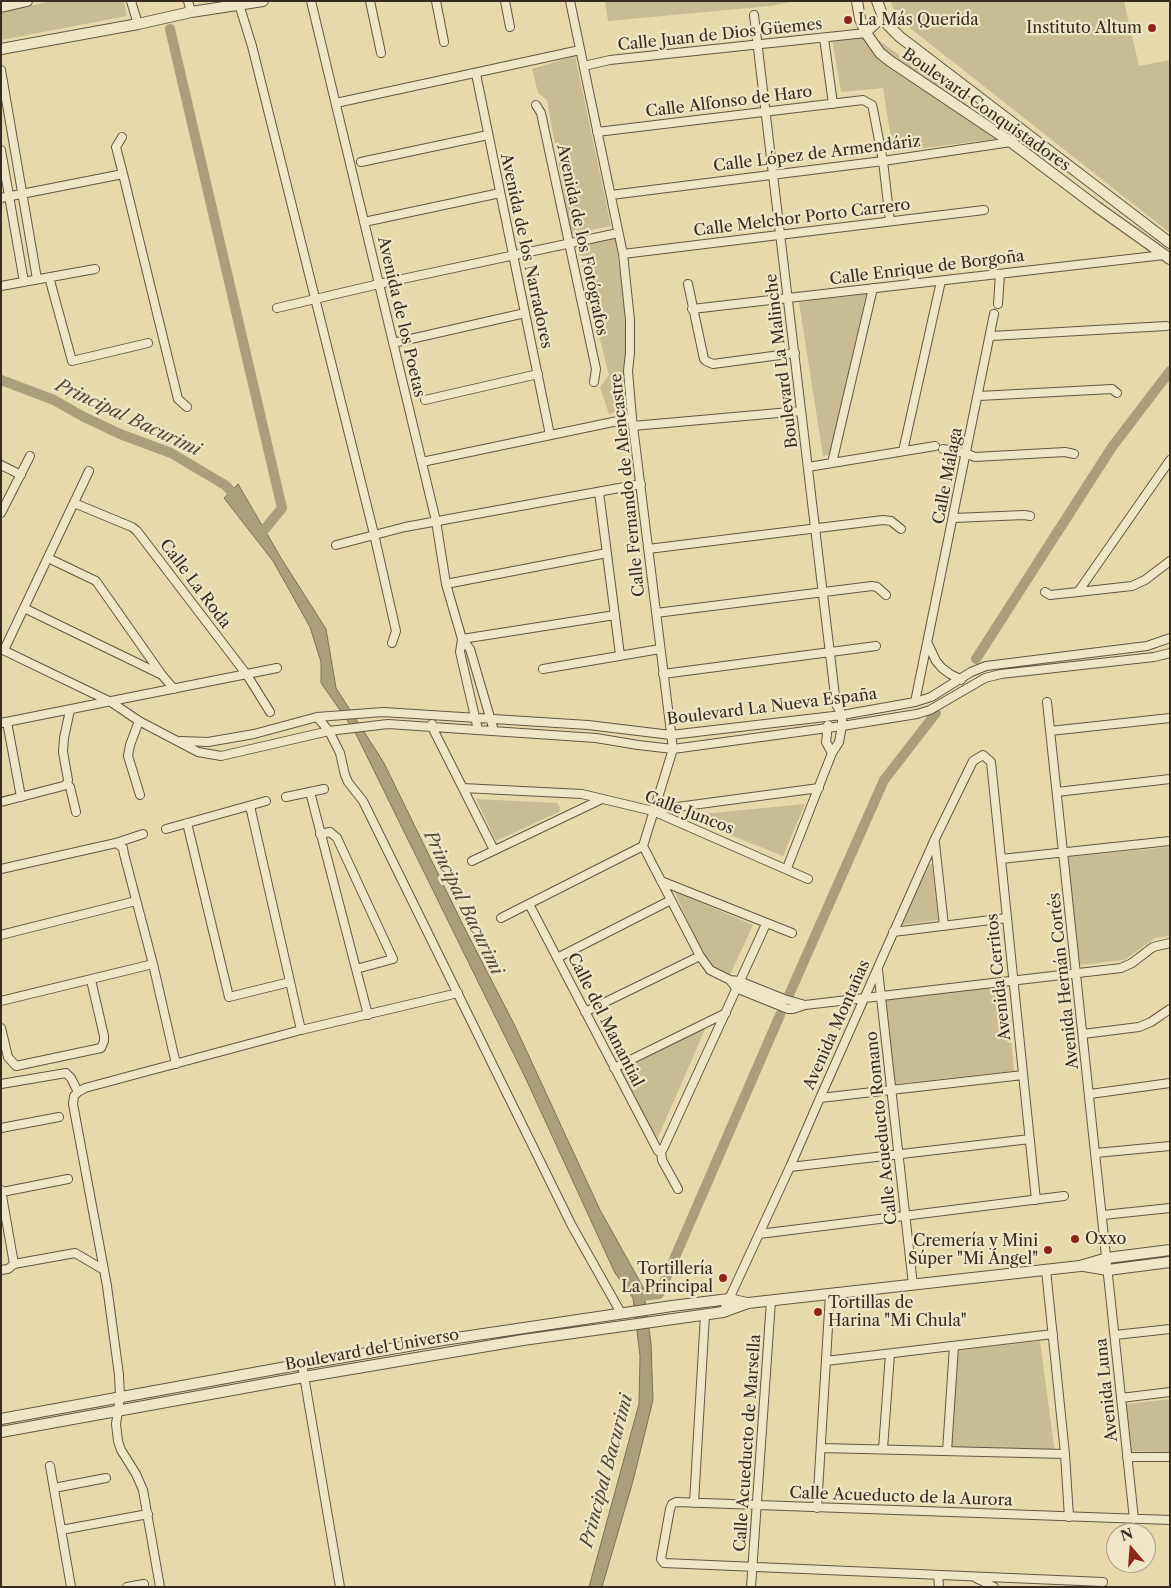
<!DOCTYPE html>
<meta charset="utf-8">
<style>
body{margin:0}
#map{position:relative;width:1171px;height:1588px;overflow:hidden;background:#e7d9ab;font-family:"Libre Caslon Text",serif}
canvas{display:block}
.frame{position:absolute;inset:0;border:2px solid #382b21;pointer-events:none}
.north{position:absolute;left:1106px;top:1523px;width:50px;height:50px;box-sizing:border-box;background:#efe6c8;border:1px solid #a69b85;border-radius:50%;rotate:342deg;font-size:14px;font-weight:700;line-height:20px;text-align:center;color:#382b21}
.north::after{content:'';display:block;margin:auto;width:18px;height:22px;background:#8f2418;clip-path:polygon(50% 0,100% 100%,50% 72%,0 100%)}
</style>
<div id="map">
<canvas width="1171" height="1588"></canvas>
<div class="frame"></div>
<div class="north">N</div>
</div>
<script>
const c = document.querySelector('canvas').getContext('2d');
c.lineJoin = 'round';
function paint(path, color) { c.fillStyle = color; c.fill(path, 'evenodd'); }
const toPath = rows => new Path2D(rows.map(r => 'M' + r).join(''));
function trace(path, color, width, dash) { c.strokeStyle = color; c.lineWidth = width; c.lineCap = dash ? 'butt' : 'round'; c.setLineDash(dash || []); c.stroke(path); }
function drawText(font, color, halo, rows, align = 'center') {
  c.font = font + ' "Libre Caslon Text",serif'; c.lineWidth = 4.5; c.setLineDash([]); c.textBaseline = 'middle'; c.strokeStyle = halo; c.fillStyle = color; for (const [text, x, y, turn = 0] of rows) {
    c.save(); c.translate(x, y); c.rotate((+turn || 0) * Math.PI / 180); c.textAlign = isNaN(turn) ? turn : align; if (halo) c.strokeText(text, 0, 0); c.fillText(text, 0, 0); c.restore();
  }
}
paint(toPath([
 [51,1,124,1,127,16,1,40,1,12],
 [605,1,796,1,770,6,608,21],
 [891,1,1124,1,1139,66,1170,60,1170,233,905,24,894,11],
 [873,36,995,125,995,139,893,152,883,88,841,92,832,39],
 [575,56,611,226,571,234,547,100,538,93,532,69],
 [615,238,624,299,626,353,624,376,627,409,609,414,600,387,609,375,577,246],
 [866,294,830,454,823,456,799,302],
 [476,799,557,803,560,807,559,812,496,841],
 [805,804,783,856,693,820,692,815],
 [1170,847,1170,936,1155,938,1124,960,1079,965,1068,857],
 [932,864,938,920,901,925,928,865],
 [674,891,753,925,730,975,709,967],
 [1006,986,1014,1071,894,1084,884,1000],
 [706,1027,656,1142,618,1070],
 [1040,1341,1055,1454,948,1447,953,1351],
 [1170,1399,1170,1452,1125,1451,1120,1405]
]), '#c9bb94');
const water = toPath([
 [238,484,281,558,326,629,336,688,384,763,463,925,515,1026,600,1210,643,1287,651,1343,653,1400,633,1481,602,1587,589,1587,639,1404,640,1356,633,1298,615,1273,526,1079,354,730,321,683,321,662,310,627,273,561,224,498,238,484]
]);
paint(water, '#ac9e7c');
trace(water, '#7e7058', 1);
trace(toPath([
 [170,29,282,508,260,535],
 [1,380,54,400,82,416,120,434,171,453,225,485,230,490,237,502],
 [976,659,1112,447,1170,371],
 [789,995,884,780,936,713],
 [641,1296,659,1294,780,1015]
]), '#ac9e7c', 10);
const minor = toPath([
 [131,1,138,24],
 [188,1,191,12],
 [238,1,252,46,374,534,396,631,392,643],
 [311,1,436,521,446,584,462,639,470,649,494,731],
 [370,1,381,53],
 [436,1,444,42],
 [505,1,510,27],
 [570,1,623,254,630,320,630,353,628,371,632,418,673,749,643,846],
 [754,15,836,704,842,715,842,726,839,742,832,753,787,868],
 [824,38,833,104],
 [584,66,610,60,866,33,883,18],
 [1,70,37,279],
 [476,74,550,435],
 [336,103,580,50],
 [536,105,541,113,569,243,596,369,594,382],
 [597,132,863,100,872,105,873,109,883,161,890,221],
 [1,150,24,282],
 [361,162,488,135],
 [123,174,178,399,187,407],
 [611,195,883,161,1011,142,1022,130],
 [1,198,123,174,116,147,122,137],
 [364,222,500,193],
 [623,254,984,210],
 [49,277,72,361,148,343],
 [688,284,704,359,706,361,713,364,795,353],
 [1,286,95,269],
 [998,304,1000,274],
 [277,308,379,284,618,233],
 [692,309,1164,255],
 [991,336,1166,326],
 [393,343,525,313],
 [979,396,1112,389,1117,393],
 [425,400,538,374],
 [633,426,801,411],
 [943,449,965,453,975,457,1065,452,1074,454],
 [903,451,941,281],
 [1170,460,1078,592,1132,586,1145,580,1170,561],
 [422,462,632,418],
 [832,463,873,288],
 [1,465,21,475],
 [808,467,935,446],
 [599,492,620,655],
 [74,503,132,527,137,531,247,675,270,712],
 [1,513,30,456],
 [954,518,1024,515,1030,516],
 [336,545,405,527,641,484],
 [648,549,883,520,891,521,901,529],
 [48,558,96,581,162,675,174,689],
 [446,584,607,553],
 [1045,592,1050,595,1078,592],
 [24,608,162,675],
 [656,613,872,586,877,587,886,595],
 [462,639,615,615],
 [462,639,460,652,478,730],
 [928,644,936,661,942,668,950,674,960,679,961,680],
 [1,649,111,702,139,721,198,752,221,756,329,731,388,724,596,738,638,745,673,749,842,726,917,714,930,710,985,678,1001,674,1154,657,1170,653],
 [4,650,89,471],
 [543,669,660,649],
 [663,674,876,646],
 [915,702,994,314],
 [1047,702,1134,1519],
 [70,710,64,738,63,752,68,780,67,784,70,787,76,812],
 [317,717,329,731,340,753,345,775,348,782,363,801,572,1226,621,1313],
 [139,721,130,745,128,756,140,795],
 [7,722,21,797],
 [1,723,277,668],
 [432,724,432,727,494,850],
 [828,725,826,742,832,753],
 [1050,731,1170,718],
 [181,741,208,742,254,734,317,717,383,712,588,725,671,735,842,715,915,702,931,697,971,672,986,666,1147,646,1170,638],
 [463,788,582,794,653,811,808,879],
 [310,792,368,1015],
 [1057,792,1170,779],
 [286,797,324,789],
 [1,802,63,786,67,784],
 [250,806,301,1030],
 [655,810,819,788],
 [187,823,229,997,290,982],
 [166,829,266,801],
 [320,834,330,832,337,838,393,959,356,969],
 [116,843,123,848,124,854,153,964,176,1064],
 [935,843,944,926],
 [643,846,700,956,710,970,730,980,739,981,784,999,805,1005],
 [1001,859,1170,841],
 [472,861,602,799],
 [1,869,116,843,143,834],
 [661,881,792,933],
 [529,904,658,1151,663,1149,766,924],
 [501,918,643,846],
 [893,932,1007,918],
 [1,935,136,901],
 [557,958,671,900],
 [878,970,913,1285],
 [730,980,736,988,788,1009,793,1009,805,1005,1121,968,1132,963,1153,947,1170,943],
 [1,1001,153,964],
 [585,1012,700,956],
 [1,1028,8,1057,16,1066,101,1048,104,1041,104,1036,91,980],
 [1083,1034,1139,1027,1151,1022,1170,1009],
 [614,1068,726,1013],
 [1,1084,66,1073,71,1078,78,1092],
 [1090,1094,1170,1083],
 [820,1098,1023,1075],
 [1,1128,59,1117],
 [661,1151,662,1160,678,1189],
 [1096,1153,1170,1146],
 [790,1167,1030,1139],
 [1,1190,14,1264],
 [2,1192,68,1179],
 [1103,1215,1170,1208],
 [759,1234,1064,1196],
 [1,1270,8,1269,14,1264,75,1253,104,1270],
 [1046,1270,1065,1454,1069,1517],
 [723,1312,790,1167,820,1098,934,841,973,761,983,755,991,762,1036,1200],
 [1115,1335,1170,1329],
 [826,1361,1053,1334],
 [302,1364,340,1587],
 [1121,1398,1170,1392],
 [821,1448,1065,1454],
 [883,1449,890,1354],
 [947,1451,954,1346],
 [1127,1457,1170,1457],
 [50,1466,71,1587],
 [54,1488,106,1478],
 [694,1503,705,1315],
 [817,1508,830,1294],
 [61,1530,148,1514],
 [938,1575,939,1587],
 [974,1577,994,1587],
 [1103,1582,664,1563,661,1559,670,1509,672,1504,676,1502,1170,1520],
 [127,1587,144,1584],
 [160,1587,143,1490,136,1474,121,1450,118,1441,116,1424,120,1397,119,1375,107,1286,73,1104,74,1096,78,1092,85,1088,301,1030,458,993],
 [751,1587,771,1301]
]);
const tertiary = toPath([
 [857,1,860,19,866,33,880,53,890,61,1011,142,1097,207,1170,259],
 [877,1,885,22,900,37,1170,243],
 [1,7,27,1],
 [1,49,138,24,191,12,263,1],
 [1084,1266,1108,1270,1170,1262],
 [1,1419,292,1366,443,1340,672,1306,729,1299,747,1303],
 [1,1432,304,1377,523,1340,723,1312,748,1303,1080,1266,1107,1258,1170,1250]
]);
trace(minor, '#645644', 10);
trace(tertiary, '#645644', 12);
trace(minor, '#efe6c8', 8);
trace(tertiary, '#efe6c8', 10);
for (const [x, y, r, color] of [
 [848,20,5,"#8f2418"],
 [1152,28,5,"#8f2418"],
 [1075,1239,5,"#8f2418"],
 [1048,1250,5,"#8f2418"],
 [723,1278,5,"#8f2418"],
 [818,1312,5,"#8f2418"]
]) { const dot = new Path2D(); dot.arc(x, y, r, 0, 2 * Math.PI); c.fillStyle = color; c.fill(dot); trace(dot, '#efe6c8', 2); }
drawText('16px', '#382b21', '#efe6c8', [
 ["La Más Querida",858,20],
 ["Instituto Altum",1142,28,"right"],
 ["Oxxo",1085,1239],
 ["Cremería y Mini",1038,1241,"right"],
 ["Súper \"Mi Ángel\"",1038,1259,"right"],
 ["Tortillería",713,1269,"right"],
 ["La Principal",713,1287,"right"],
 ["Tortillas de",828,1303],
 ["Harina \"Mi Chula\"",828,1321]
], 'left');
drawText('16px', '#382b21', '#efe6c8', [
 ["Calle Juan de Dios Güemes",720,35,-6],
 ["Calle Alfonso de Haro",729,102,-7],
 ["Boulevard Conquistadores",986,110,35],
 ["Calle López de Armendáriz",817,154,-7],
 ["Calle Melchor Porto Carrero",802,218,-7],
 ["Avenida de los Fotógrafos",582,240,78],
 ["Avenida de los Narradores",526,251,78],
 ["Calle Enrique de Borgoña",927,268,-7],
 ["Avenida de los Poetas",401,317,77],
 ["Boulevard La Malinche",782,361,-97],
 ["Calle Málaga",948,476,-79],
 ["Calle Fernando de Alencastre",628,485,-96],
 ["Calle La Roda",195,584,53],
 ["Boulevard La Nueva España",772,707,-7],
 ["Calle Juncos",689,813,21],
 ["Avenida Cerritos",999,977,-96],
 ["Avenida Hernán Cortés",1064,981,-96],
 ["Calle del Manantial",605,1020,63],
 ["Avenida Montañas",837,1025,-66],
 ["Calle Acueducto Romano",882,1128,-96],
 ["Boulevard del Universo",372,1350,-10],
 ["Avenida Luna",1107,1390,-96],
 ["Calle Acueducto de Marsella",748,1443,-86],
 ["Calle Acueducto de la Aurora",901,1497,2]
]);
drawText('italic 18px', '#554838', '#efe6c8', [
 ["Principal Bacurimi",128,418,25],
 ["Principal Bacurimi",463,903,64],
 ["Principal Bacurimi",607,1471,-75]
]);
</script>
